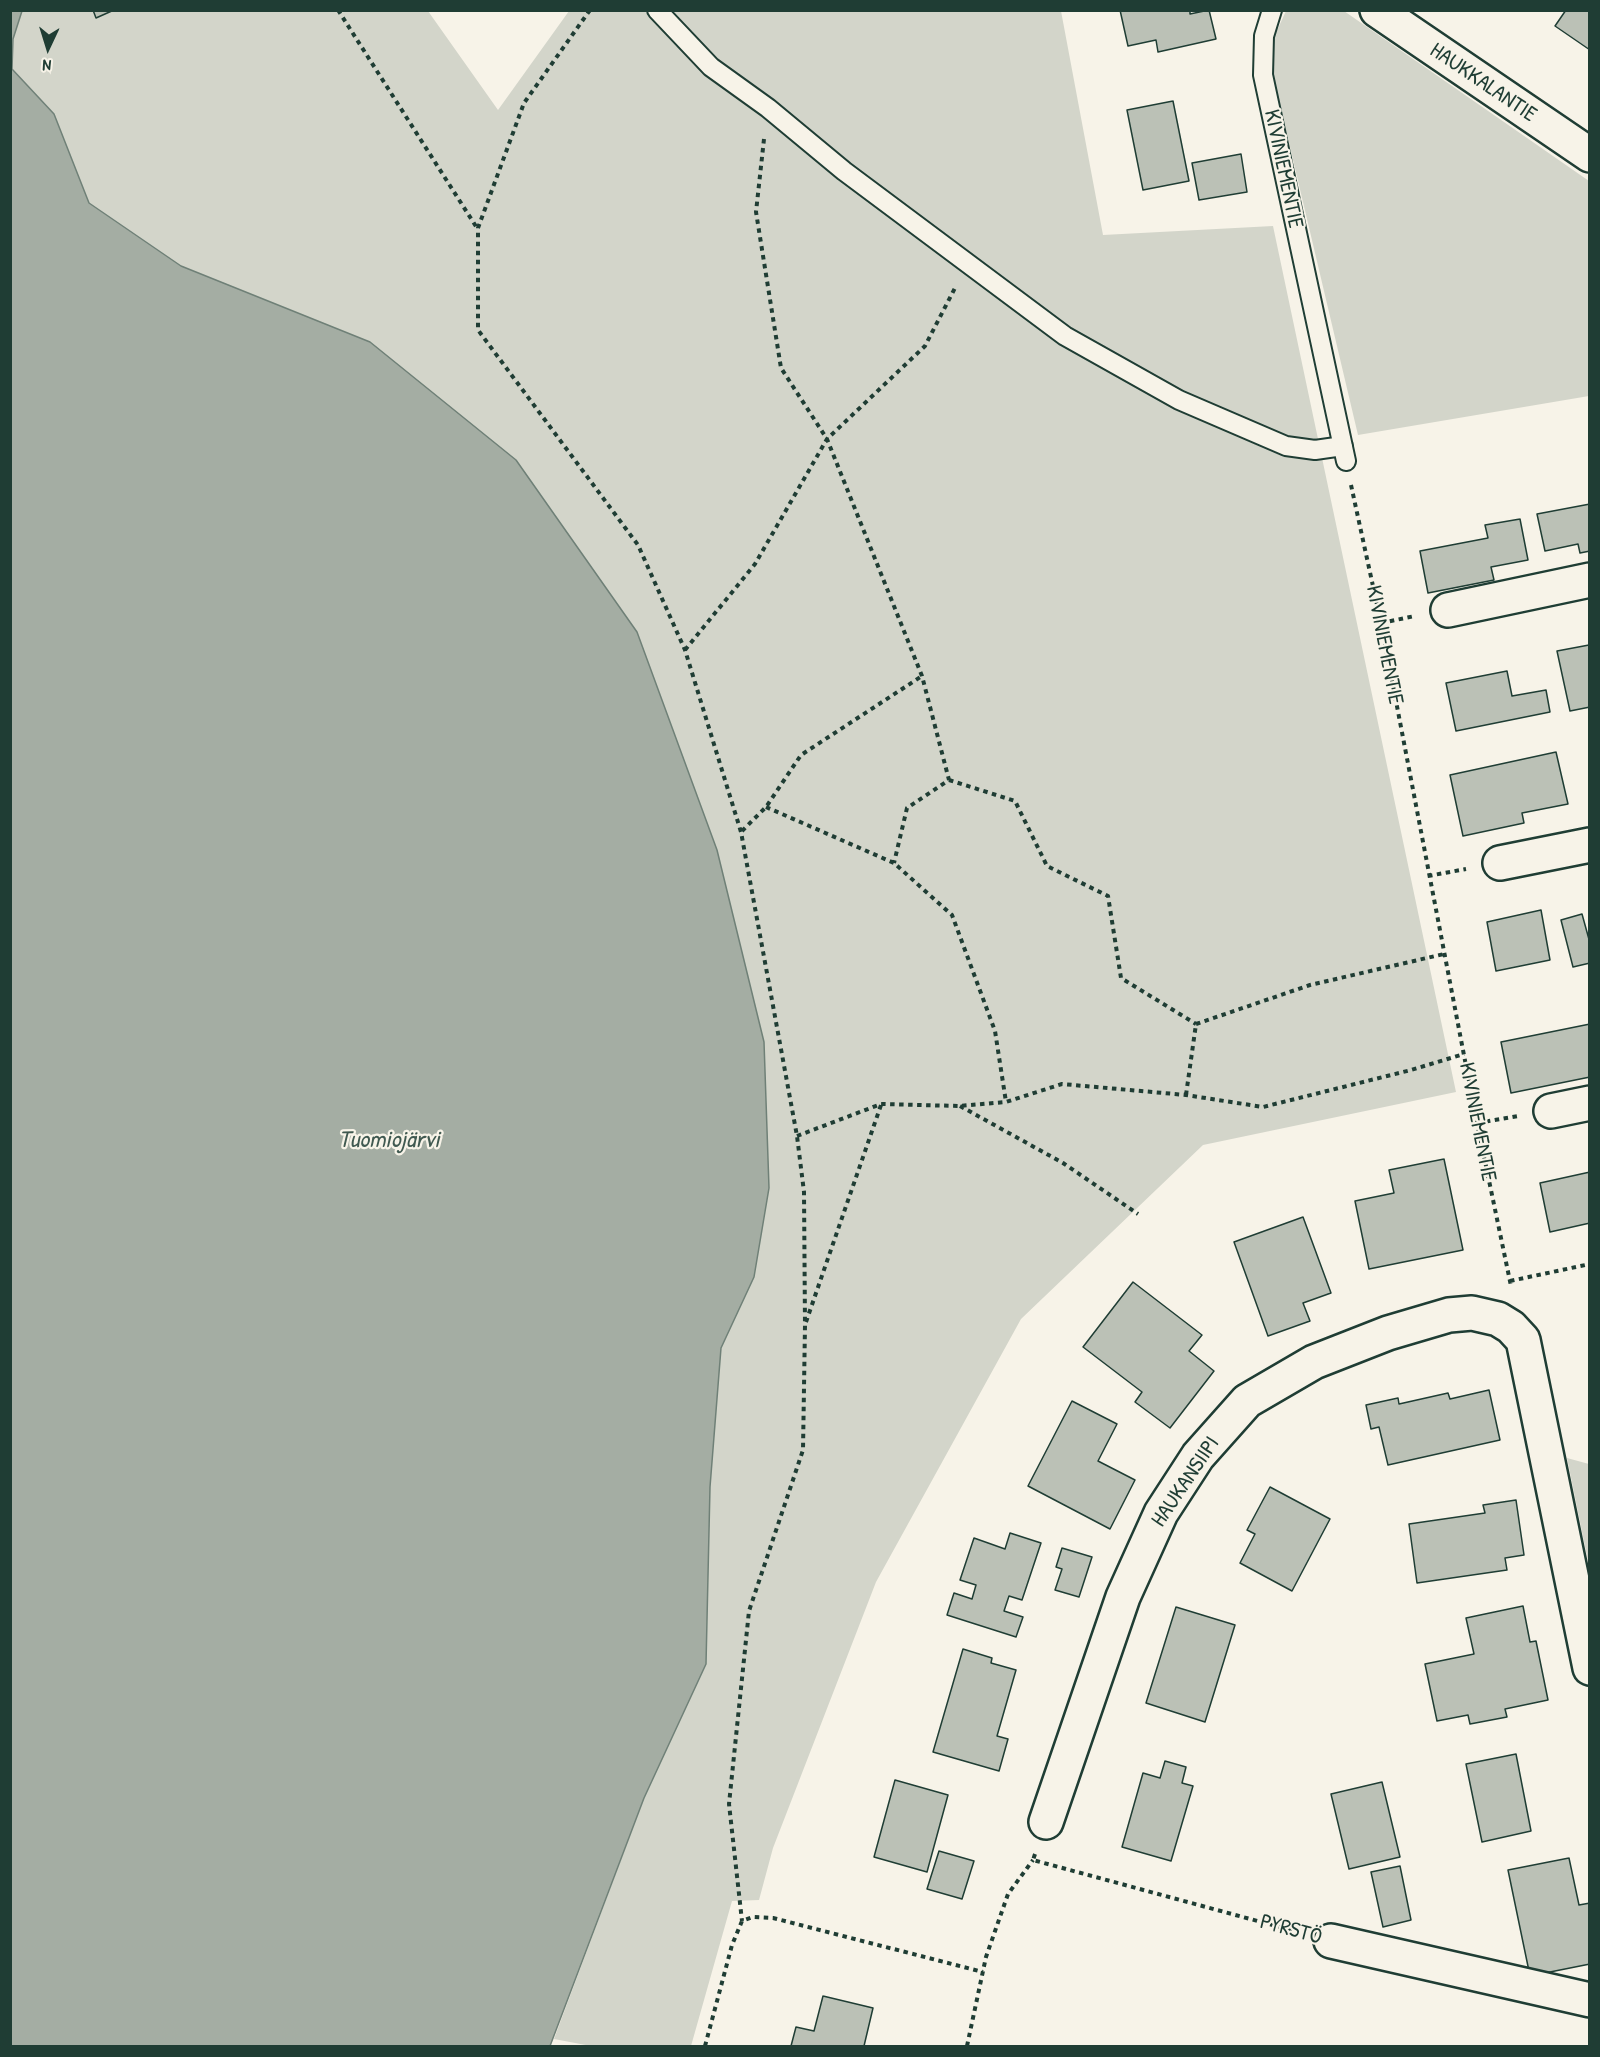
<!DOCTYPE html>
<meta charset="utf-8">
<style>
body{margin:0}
#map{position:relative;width:1600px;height:2057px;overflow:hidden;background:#f7f3e8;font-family:"Patrick Hand",sans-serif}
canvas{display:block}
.frame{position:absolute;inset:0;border:12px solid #1f3d34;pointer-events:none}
.north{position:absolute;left:18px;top:18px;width:60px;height:60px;-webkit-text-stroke:4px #f7f3e8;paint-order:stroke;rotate:184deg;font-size:16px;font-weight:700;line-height:24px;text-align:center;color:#1f3d34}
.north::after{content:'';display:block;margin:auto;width:21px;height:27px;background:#1f3d34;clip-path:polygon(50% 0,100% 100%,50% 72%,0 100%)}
</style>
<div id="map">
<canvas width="1600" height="2057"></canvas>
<div class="frame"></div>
<div class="north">N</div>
</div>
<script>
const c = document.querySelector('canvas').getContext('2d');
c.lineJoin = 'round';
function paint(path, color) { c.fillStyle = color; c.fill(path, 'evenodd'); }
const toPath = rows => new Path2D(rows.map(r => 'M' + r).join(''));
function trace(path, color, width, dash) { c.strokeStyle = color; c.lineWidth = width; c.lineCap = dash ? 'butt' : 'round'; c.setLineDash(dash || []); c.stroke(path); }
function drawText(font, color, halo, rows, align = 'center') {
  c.font = font + ' "Patrick Hand",sans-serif'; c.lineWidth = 4.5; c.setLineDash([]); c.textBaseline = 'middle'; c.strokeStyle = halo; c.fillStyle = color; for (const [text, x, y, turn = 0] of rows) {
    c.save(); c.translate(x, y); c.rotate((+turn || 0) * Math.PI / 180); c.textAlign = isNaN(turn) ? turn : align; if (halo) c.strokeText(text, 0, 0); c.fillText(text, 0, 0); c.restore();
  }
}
paint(toPath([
 [22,11,428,11,498,110,569,11,1061,11,1103,235,1273,226,1456,1092,1203,1145,1021,1319,876,1582,773,1848,759,1900,732,1901,691,2046,591,2046,554,2039,644,1798,706,1664,710,1487,721,1347,754,1277,764,1042,717,850,637,632,370,342,181,266,89,203,54,114,12,69,13,39],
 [1286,11,1344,11,1589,181,1589,396,1358,435,1273,75,1274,37],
 [1567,1458,1589,1464,1589,1566]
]), '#d3d5ca');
const water = toPath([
 [22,11,13,39,12,69,54,114,89,203,181,266,370,342,516,460,637,632,717,850,764,1042,769,1188,754,1277,721,1348,710,1487,706,1664,644,1798,550,2046,11,2046,10,11,22,11]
]);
paint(water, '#a4ada3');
trace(water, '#6f8077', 1.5);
const building = toPath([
 [93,10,114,10,96,18,93,10],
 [1120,10,1190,10,1190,14,1209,10,1216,39,1158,52,1156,40,1128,46,1120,10],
 [1566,10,1587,10,1590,12,1590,50,1555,26,1566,10],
 [1173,101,1189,181,1143,190,1127,110,1173,101],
 [1241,154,1247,192,1199,200,1192,163,1241,154],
 [1590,504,1590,551,1580,553,1578,544,1545,551,1537,514,1590,504],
 [1520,519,1528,560,1491,567,1494,580,1428,593,1420,551,1488,538,1485,525,1520,519],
 [1589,645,1590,707,1570,711,1557,651,1589,645],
 [1507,671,1512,696,1546,690,1550,712,1456,731,1446,683,1507,671],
 [1556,752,1568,804,1522,813,1524,823,1463,836,1450,775,1556,752],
 [1541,910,1550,960,1496,971,1487,922,1541,910],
 [1582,914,1590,943,1590,963,1573,967,1561,920,1582,914],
 [1590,1024,1590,1077,1511,1093,1501,1042,1590,1024],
 [1444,1159,1463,1250,1369,1269,1355,1201,1394,1193,1389,1170,1444,1159],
 [1590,1172,1590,1223,1550,1232,1540,1183,1590,1172],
 [1303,1217,1331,1293,1303,1303,1310,1321,1268,1336,1234,1242,1303,1217],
 [1133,1282,1202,1335,1189,1351,1214,1371,1170,1428,1135,1402,1142,1392,1083,1347,1133,1282],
 [1489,1390,1500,1440,1388,1465,1379,1427,1371,1429,1366,1405,1398,1398,1399,1404,1448,1393,1450,1399,1489,1390],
 [1072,1401,1117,1424,1098,1461,1135,1480,1110,1529,1028,1486,1072,1401],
 [1270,1487,1330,1519,1292,1591,1240,1563,1255,1534,1247,1530,1270,1487],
 [1516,1500,1524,1555,1505,1558,1507,1570,1417,1583,1409,1524,1485,1513,1483,1505,1516,1500],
 [1010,1533,1041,1543,1022,1600,1009,1596,1004,1611,1023,1617,1016,1637,947,1615,954,1593,972,1599,976,1585,960,1580,974,1538,1005,1549,1010,1533],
 [1062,1548,1092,1557,1079,1597,1055,1590,1062,1569,1056,1567,1062,1548],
 [1523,1606,1530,1642,1536,1641,1548,1700,1505,1709,1507,1717,1470,1724,1468,1715,1437,1721,1425,1664,1474,1654,1466,1618,1523,1606],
 [1176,1607,1235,1625,1205,1722,1146,1703,1176,1607],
 [963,1649,992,1658,991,1663,1016,1670,997,1736,1008,1739,999,1771,933,1752,963,1649],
 [1516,1754,1531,1831,1482,1842,1466,1764,1516,1754],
 [1165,1761,1186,1767,1182,1783,1193,1786,1171,1861,1122,1847,1143,1773,1160,1778,1165,1761],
 [895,1780,948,1795,927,1872,874,1857,895,1780],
 [1382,1782,1400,1857,1349,1869,1331,1794,1382,1782],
 [939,1851,974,1861,962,1899,927,1889,939,1851],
 [1569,1858,1579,1905,1590,1903,1590,1964,1530,1976,1508,1870,1569,1858],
 [1400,1866,1411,1920,1383,1927,1371,1872,1400,1866],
 [823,1996,873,2008,864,2046,791,2046,796,2027,814,2031,823,1996]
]);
paint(building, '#bbc1b6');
trace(building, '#1f3d34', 1.5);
const service = toPath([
 [657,10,711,67,768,108,844,171,1065,336,1179,400,1286,446,1315,450,1343,446],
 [1272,10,1264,36,1263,75,1346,461]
]);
const minor = toPath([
 [1377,10,1590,155],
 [1448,610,1590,580],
 [1500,863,1590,845],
 [1551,1111,1590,1103],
 [1046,1822,1123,1597,1161,1513,1198,1456,1247,1401,1314,1362,1388,1333,1449,1315,1472,1313,1498,1319,1511,1327,1523,1340,1590,1668],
 [1331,1941,1590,2000]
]);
trace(service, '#1f3d34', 22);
trace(minor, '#1f3d34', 38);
trace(toPath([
 [338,10,477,228],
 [590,10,524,103,478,228,478,330,638,545,685,650,741,832,797,1136,804,1192,805,1325,803,1450,749,1611,729,1804,742,1921],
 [764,139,756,212,781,368,827,439,922,676,949,780,907,808,894,863],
 [1351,485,1381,623,1477,1123,1511,1286],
 [1381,623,1415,616],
 [685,650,755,564,827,439,925,346,955,288],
 [949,780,1015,801,1047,866,1108,896,1121,978,1196,1024],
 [766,807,894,863,952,915,995,1031,1006,1102],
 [742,831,766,807,801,755,922,676],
 [1428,876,1466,869],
 [1196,1024,1310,985,1444,954],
 [1186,1095,1196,1024],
 [960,1106,1063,1163,1138,1214],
 [1477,1123,1518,1116],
 [797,1136,881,1104,959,1106,1006,1102,1062,1084,1186,1095,1263,1107,1411,1070,1464,1054],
 [1510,1281,1590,1264],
 [806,1322,881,1105],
 [1035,1854,1033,1860,1298,1932],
 [705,2046,732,1945,742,1921,753,1917,773,1918,983,1972],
 [967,2046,986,1957,1008,1894,1033,1860]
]), '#1f3d34', 4, [4.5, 4.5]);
trace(service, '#f7f3e8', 18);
trace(minor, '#f7f3e8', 33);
drawText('22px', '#1f3d34', '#f7f3e8', [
 ["HAUKKALANTIE",1483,83,34],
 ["KIVINIEMENTIE",1283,169,78],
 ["KIVINIEMENTIE",1384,645,79],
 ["KIVINIEMENTIE",1477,1122,79],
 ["HAUKANSIIPI",1186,1482,-56],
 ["PYRSTÖ",1291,1930,15]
]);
drawText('italic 24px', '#405950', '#f7f3e8', [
 ["Tuomiojärvi",389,1141]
]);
</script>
